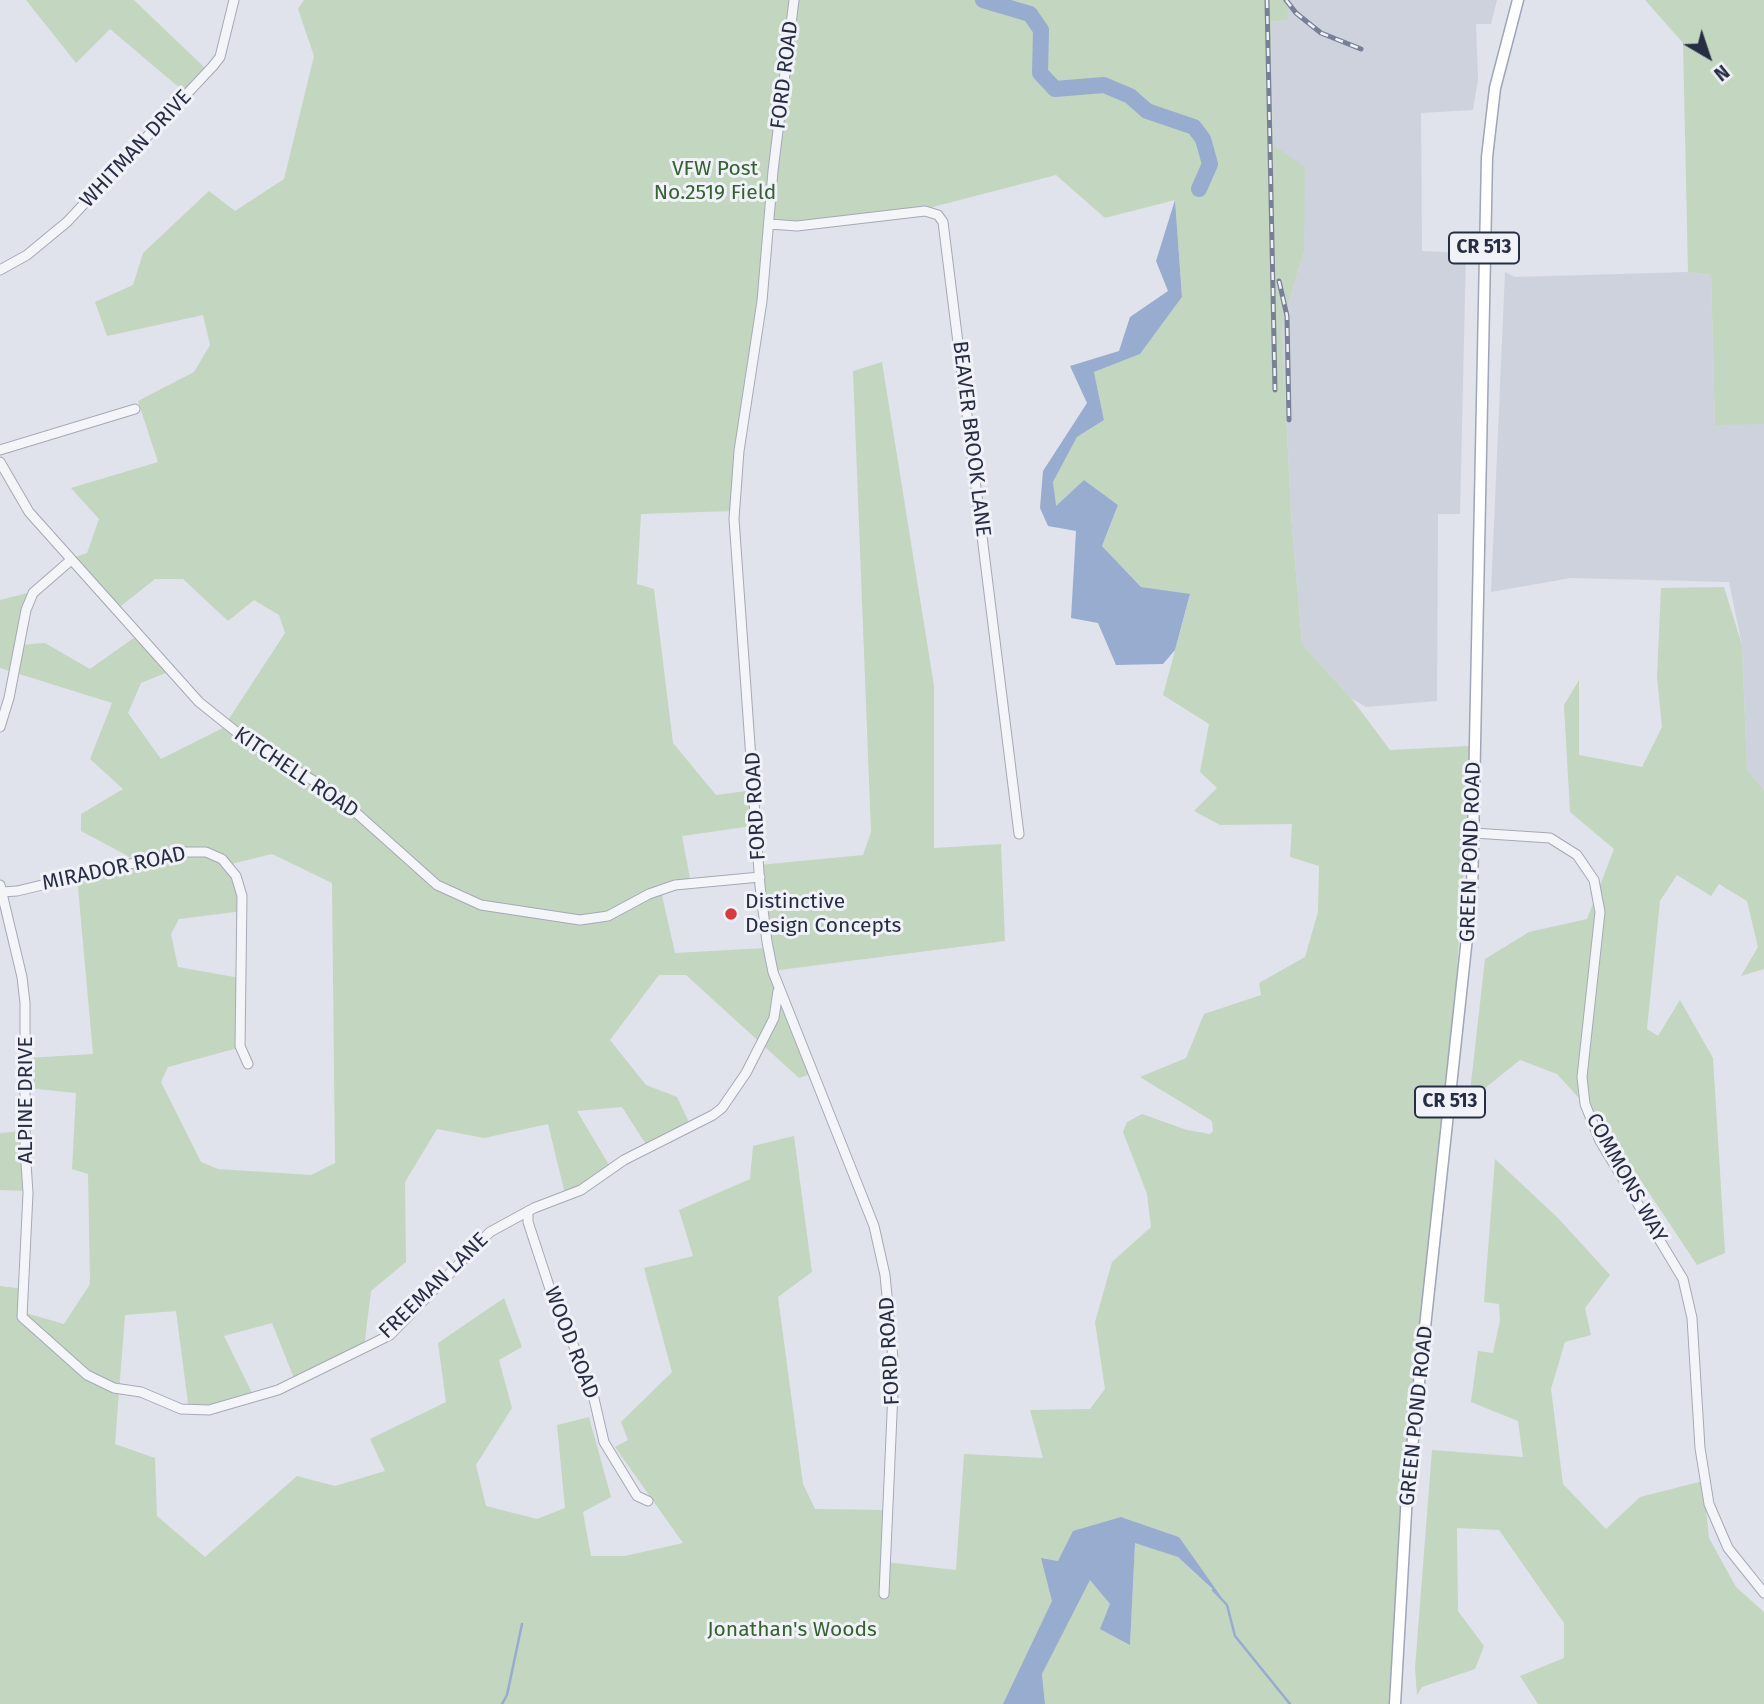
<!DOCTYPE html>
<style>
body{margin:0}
#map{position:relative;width:1764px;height:1704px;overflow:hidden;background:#e0e3eb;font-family:"Fira Sans",sans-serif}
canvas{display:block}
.north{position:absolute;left:1673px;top:21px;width:70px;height:70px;-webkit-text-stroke:5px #f0f2f8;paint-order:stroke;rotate:141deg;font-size:19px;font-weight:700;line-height:28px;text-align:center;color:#272e44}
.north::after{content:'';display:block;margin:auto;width:24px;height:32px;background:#272e44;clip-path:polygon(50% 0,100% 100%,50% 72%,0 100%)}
</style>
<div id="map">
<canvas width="1764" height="1704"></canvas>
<div class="north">N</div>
</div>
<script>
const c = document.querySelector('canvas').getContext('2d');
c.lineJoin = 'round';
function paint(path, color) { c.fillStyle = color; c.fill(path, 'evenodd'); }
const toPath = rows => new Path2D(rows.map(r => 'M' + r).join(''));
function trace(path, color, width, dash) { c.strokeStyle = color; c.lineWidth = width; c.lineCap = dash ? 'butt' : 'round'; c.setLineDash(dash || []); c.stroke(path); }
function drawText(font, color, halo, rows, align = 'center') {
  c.font = font + ' "Fira Sans",sans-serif'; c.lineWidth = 6; c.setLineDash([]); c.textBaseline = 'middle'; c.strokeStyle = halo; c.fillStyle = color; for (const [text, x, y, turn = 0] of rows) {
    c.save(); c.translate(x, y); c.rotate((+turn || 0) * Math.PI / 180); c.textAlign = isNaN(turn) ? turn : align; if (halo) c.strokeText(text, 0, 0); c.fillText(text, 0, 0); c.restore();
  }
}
paint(toPath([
 [1287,0,1497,0,1491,24,1476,24,1478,79,1473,110,1421,113,1422,251,1466,253,1460,514,1438,514,1437,701,1366,707,1351,698,1302,644,1291,515,1282,325,1304,252,1273,145,1271,22,1287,20],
 [1505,272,1515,277,1688,272,1711,275,1715,424,1764,424,1764,790,1747,769,1742,645,1729,582,1571,578,1491,592]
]), '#ced2dd');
paint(toPath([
 [26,0,134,0,207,70,188,95,110,29,76,63],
 [304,0,1287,0,1288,20,1271,22,1273,145,1305,167,1304,252,1282,325,1291,515,1302,644,1351,698,1390,750,1469,746,1467,821,1453,1027,1404,1498,1390,1683,1392,1704,1045,1704,1042,1674,1090,1579,1110,1604,1130,1644,1135,1542,1178,1557,1218,1595,1179,1537,1121,1517,1058,1561,1042,1558,1062,1583,1051,1617,1037,1704,0,1704,0,1286,24,1289,22,1312,64,1324,90,1284,88,1174,72,1169,76,1093,27,1088,27,1058,93,1054,77,876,141,863,81,831,81,814,123,789,90,759,112,703,0,668,0,600,35,591,20,645,45,643,90,669,135,637,168,672,141,683,128,713,161,759,223,728,285,633,279,615,254,600,228,621,183,579,155,579,112,613,66,560,87,553,99,519,71,488,158,462,138,401,194,372,210,345,203,315,107,336,95,302,133,285,143,253,209,191,235,211,284,179,314,56,298,9],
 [1056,175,1105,218,1175,200,1182,297,1140,354,1094,372,1104,420,1077,437,1053,482,1055,507,1084,480,1118,505,1102,546,1141,587,1190,595,1163,695,1209,724,1200,772,1217,788,1194,811,1220,825,1292,824,1290,857,1319,866,1318,912,1305,957,1259,983,1261,995,1204,1014,1186,1058,1140,1077,1212,1121,1213,1131,1210,1134,1187,1130,1142,1114,1127,1122,1123,1132,1147,1194,1151,1227,1112,1262,1095,1322,1105,1389,1090,1409,1030,1410,1043,1458,964,1454,956,1570,885,1562,889,1510,815,1509,803,1484,778,1297,812,1272,794,1136,753,1146,750,1179,679,1210,693,1256,644,1268,672,1372,621,1422,628,1440,615,1447,683,1543,625,1556,591,1556,583,1512,611,1497,589,1417,557,1425,565,1508,537,1519,486,1506,476,1465,512,1408,499,1360,522,1347,504,1298,438,1343,446,1402,370,1439,385,1471,335,1486,297,1476,205,1557,157,1516,155,1458,115,1444,125,1315,176,1311,189,1411,254,1397,224,1336,272,1323,296,1383,364,1348,371,1291,406,1262,405,1182,437,1129,484,1138,548,1124,566,1198,612,1170,577,1111,622,1107,649,1149,692,1129,677,1097,646,1085,610,1040,659,975,686,975,799,1078,813,1073,772,971,1005,941,1001,844,934,848,934,686,882,362,853,371,871,832,863,855,759,865,766,948,675,953,661,891,691,884,682,836,759,825,754,790,716,795,673,743,654,589,637,584,641,514,733,511,766,226,929,208],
 [272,854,332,883,335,1163,311,1175,218,1169,201,1162,161,1082,168,1067,238,1048,240,978,178,967,171,934,179,919,243,911,227,865],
 [1645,0,1764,0,1764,424,1715,425,1711,275,1688,272,1683,43],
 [1724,587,1742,645,1747,769,1764,790,1764,969,1741,976,1758,947,1747,901,1719,884,1711,896,1677,875,1660,901,1647,1029,1658,1036,1680,1000,1713,1058,1725,1253,1697,1265,1606,1128,1557,1074,1520,1060,1469,1101,1485,959,1529,932,1587,919,1614,849,1570,812,1564,705,1579,680,1579,755,1642,767,1662,727,1657,677,1661,588],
 [24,1131,25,1191,0,1190,0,1133],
 [1495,1159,1558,1218,1610,1275,1585,1308,1591,1335,1565,1342,1551,1389,1563,1484,1606,1529,1640,1497,1703,1481,1709,1538,1736,1587,1764,1612,1764,1704,1538,1704,1520,1676,1564,1658,1564,1623,1499,1530,1457,1528,1458,1611,1484,1646,1475,1669,1422,1687,1417,1695,1415,1668,1432,1450,1523,1457,1518,1421,1471,1402,1478,1351,1493,1353,1500,1320,1499,1304,1484,1302]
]), '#c3d6c0');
paint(toPath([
 [1175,200,1182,297,1140,354,1094,372,1104,420,1077,437,1053,482,1056,506,1084,480,1118,505,1102,546,1141,587,1190,594,1175,650,1163,664,1116,665,1098,623,1071,618,1076,531,1048,526,1040,508,1043,471,1087,403,1070,366,1119,351,1130,317,1168,291,1156,261],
 [1121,1517,1179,1537,1222,1598,1178,1557,1135,1543,1130,1645,1100,1629,1110,1604,1090,1580,1042,1674,1045,1704,1003,1704,1052,1601,1041,1558,1058,1561,1073,1531]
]), '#97accf');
trace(toPath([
 [1213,1590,1227,1605,1235,1636,1290,1704],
 [502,1704,507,1695,522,1624]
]), '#97accf', 2.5);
trace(toPath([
 [983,0,1030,14,1041,30,1040,73,1055,89,1104,85,1130,96,1147,111,1194,127,1203,139,1210,164,1199,189]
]), '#97accf', 16);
const minor = toPath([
 [794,0,773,171,762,301,739,451,734,519,760,886,767,942,773,972,874,1226,885,1275,894,1369,884,1594],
 [769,224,797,226,925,211,938,215,943,222,1019,834],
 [0,270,27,255,67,222,213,66,220,57,234,0],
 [0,450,135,409],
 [0,462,29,512,199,702,249,742,334,793,437,885,481,905,580,920,608,916,649,894,675,885,760,877],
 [0,727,9,698,26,610,33,593,71,560],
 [1474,833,1550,838,1577,855,1594,880,1600,912,1582,1077,1585,1104,1600,1141,1683,1279,1692,1318,1700,1448,1709,1504,1728,1548,1764,1593],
 [0,885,22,977,25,1003,25,1148,28,1193,22,1317,87,1375,114,1388,141,1392,181,1409,209,1410,278,1390,376,1342,390,1335,490,1232,534,1208,581,1190,624,1160,713,1115,722,1108,746,1073,774,1018,778,991],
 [2,892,17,891,179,852,206,852,222,859,236,876,242,896,240,1046,248,1064],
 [528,1211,528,1222,550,1289,592,1390,604,1442,637,1496,648,1501]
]);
const major = toPath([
 [1395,1704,1407,1494,1472,891,1487,157,1495,88,1518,0]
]);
trace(minor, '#a5a9b6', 11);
trace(major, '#9ea6b8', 13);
trace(minor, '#f4f5f8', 9);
trace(major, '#fff', 10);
const rail = toPath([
 [1267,0,1275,390],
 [1286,0,1296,13,1321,33,1361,49],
 [1279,281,1287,316,1289,420]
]);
trace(rail, '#788096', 5);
trace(rail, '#f0f2f8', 2.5, [8]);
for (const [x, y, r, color] of [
 [731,914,7,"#dd383e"]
]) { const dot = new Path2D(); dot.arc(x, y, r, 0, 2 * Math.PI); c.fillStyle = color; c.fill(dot); trace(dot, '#f0f2f8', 2.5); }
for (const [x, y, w] of [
 [1484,248,70],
 [1450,1102,70]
]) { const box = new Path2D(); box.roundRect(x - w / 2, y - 15.5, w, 31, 5); c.fillStyle = '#f0f2f8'; c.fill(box); trace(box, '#272e44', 2); }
drawText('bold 19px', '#272e44', null, [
 ["CR 513",1484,248],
 ["CR 513",1450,1102]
]);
drawText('21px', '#272e44', '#f0f2f8', [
 ["FORD ROAD",785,75,-83],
 ["WHITMAN DRIVE",136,149,-47],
 ["BEAVER BROOK LANE",971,439,83],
 ["KITCHELL ROAD",296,773,34],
 ["FORD ROAD",756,806,-93],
 ["GREEN POND ROAD",1471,852,-88],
 ["MIRADOR ROAD",114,869,-12],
 ["ALPINE DRIVE",26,1100,-90],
 ["COMMONS WAY",1626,1178,61],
 ["FREEMAN LANE",434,1286,-44],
 ["WOOD ROAD",571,1343,69],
 ["FORD ROAD",890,1351,-93],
 ["GREEN POND ROAD",1417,1416,-84]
]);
drawText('21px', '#366232', '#f0f2f8', [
 ["VFW Post",715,169],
 ["No.2519 Field",715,193],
 ["Jonathan's Woods",792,1630]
]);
drawText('21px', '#272e44', '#f0f2f8', [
 ["Distinctive",745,902],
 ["Design Concepts",745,926]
], 'left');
</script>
